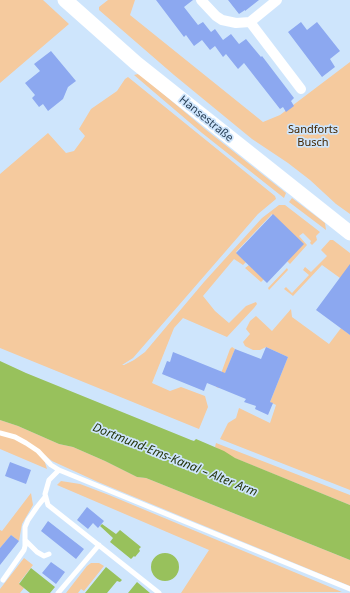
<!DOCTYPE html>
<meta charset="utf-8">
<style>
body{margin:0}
canvas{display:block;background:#cee5fc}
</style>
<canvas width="350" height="593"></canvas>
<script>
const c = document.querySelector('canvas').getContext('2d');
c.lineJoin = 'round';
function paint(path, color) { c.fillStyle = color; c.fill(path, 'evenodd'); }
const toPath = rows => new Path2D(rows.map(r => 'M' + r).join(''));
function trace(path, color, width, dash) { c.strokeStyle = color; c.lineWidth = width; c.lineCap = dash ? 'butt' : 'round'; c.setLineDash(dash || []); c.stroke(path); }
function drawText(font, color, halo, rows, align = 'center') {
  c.font = font + ' "Noto Sans",sans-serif'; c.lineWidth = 3.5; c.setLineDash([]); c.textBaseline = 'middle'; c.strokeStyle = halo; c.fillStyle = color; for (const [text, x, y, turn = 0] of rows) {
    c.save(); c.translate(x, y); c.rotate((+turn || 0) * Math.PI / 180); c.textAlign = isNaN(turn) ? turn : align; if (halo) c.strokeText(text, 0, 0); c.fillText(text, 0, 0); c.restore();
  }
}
paint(toPath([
 [0,0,43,0,69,24,0,83],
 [108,0,135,0,130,15,263,122,280,115,350,62,350,214,336,204,310,180,288,163,252,139,174,75,99,10,99,7],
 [138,74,142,76,205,129,286,193,284,198,202,133,134,75],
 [128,77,275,196,276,199,258,214,133,358,122,365,124,365,134,360,145,352,204,282,262,218,279,205,285,205,320,232,316,236,317,240,312,245,310,243,311,241,303,233,299,236,307,245,290,264,287,261,272,214,236,252,246,262,243,265,234,259,203,296,215,311,229,323,246,306,256,302,257,304,254,308,227,337,183,318,174,328,152,383,170,391,181,387,205,396,208,407,199,429,0,348,0,174,48,133,66,153,74,151,85,136,79,129,91,109,117,91,125,79],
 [292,198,325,223,326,230,289,202],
 [330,240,333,240,350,253,350,273,340,278,322,265,293,296,284,289,286,287,292,293,309,275,303,270,305,267,311,272,327,256,321,250],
 [249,265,264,279,261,282,245,268],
 [287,268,288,270,269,290,268,288],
 [291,309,292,317,329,344,341,328,350,335,350,490,220,439,228,423,236,418,239,408,270,423,276,405,270,402,288,357,266,347,260,350,253,350,245,346,243,342,250,334,246,329,250,321,256,316,272,331],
 [232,347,235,349,219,388,216,387,230,349],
 [0,420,18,426,59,444,73,447,105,461,137,477,146,478,350,560,350,586,98,482,52,461,42,453,47,469,0,449],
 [216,443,350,495,350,505,232,457,215,447],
 [61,481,80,484,109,495,342,592,181,593,209,550,57,485],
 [31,493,33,505,22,524,19,541,11,535,0,548,0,530,2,531],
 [24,558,33,565,19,583,24,588,20,593,0,593,0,589],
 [91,563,99,563,104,566,84,591,81,589,78,593,66,593,87,566]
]), '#f5ca9e');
paint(toPath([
 [0,361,26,373,191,440,194,441,196,439,224,451,235,458,350,505,350,560,146,478,137,477,105,461,73,447,59,444,18,426,0,420],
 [102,524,116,534,120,530,141,547,139,549,140,551,135,557,134,556,131,559,110,542,113,538,100,526],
 '151 567a14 14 0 1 1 28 0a14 14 0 1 1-28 0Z',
 [106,567,122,580,120,582,117,581,107,593,85,593],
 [31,568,55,587,50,593,30,593,19,584],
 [137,582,150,593,128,593]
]), '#98c15c');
paint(toPath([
 [156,0,193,0,184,7,198,25,203,22,211,32,215,29,223,40,231,34,239,44,246,39,261,57,262,56,294,98,291,101,294,106,286,112,283,107,280,109,244,63,238,69,226,54,223,57,215,46,210,50,202,40,194,46,186,35,184,37],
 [228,0,259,0,245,11,245,10,239,14],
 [301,22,307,30,317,22,340,51,330,59,335,67,322,77,288,32],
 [51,51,76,81,68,87,63,99,48,111,43,104,39,107,32,98,35,95,25,83,40,71,34,64],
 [273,214,304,244,267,283,236,253],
 [350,264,350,335,316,310],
 [266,347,288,357,270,402,273,403,268,415,255,409,256,406,244,402,246,399,207,383,204,391,162,374,167,361,170,362,173,352,225,373,235,349,261,359],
 [10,462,31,470,26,484,5,476],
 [87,507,104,521,98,528,93,523,88,529,77,520],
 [48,521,84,549,76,559,41,531],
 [11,535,19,541,0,565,0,548],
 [51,562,65,572,56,584,42,573]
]), '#8ca8f0');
trace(toPath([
 [0,433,15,437,26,443,38,451,51,465,59,470,350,589],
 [59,470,49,480,45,494,48,505,159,593],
 [25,540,37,552,44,556,49,554],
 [3,580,24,550,25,546,25,527,28,520,37,507,45,497],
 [58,593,99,545]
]), '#fff', 5);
trace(toPath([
 [201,0,216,16,222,20,236,23,250,22,277,0],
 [250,22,301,89]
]), '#fff', 10);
trace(toPath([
 [65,0,136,63,350,233]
]), '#fff', 15);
drawText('11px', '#273e55', '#cee5fc', [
 ["Hansestraße",206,119,39]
]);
drawText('11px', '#442600', '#cee5fc', [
 ["Sandforts",313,130],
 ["Busch",313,143]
]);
drawText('italic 12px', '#25350b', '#cee5fc', [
 ["Dortmund-Ems-Kanal – Alter Arm",175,460,22]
]);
</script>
